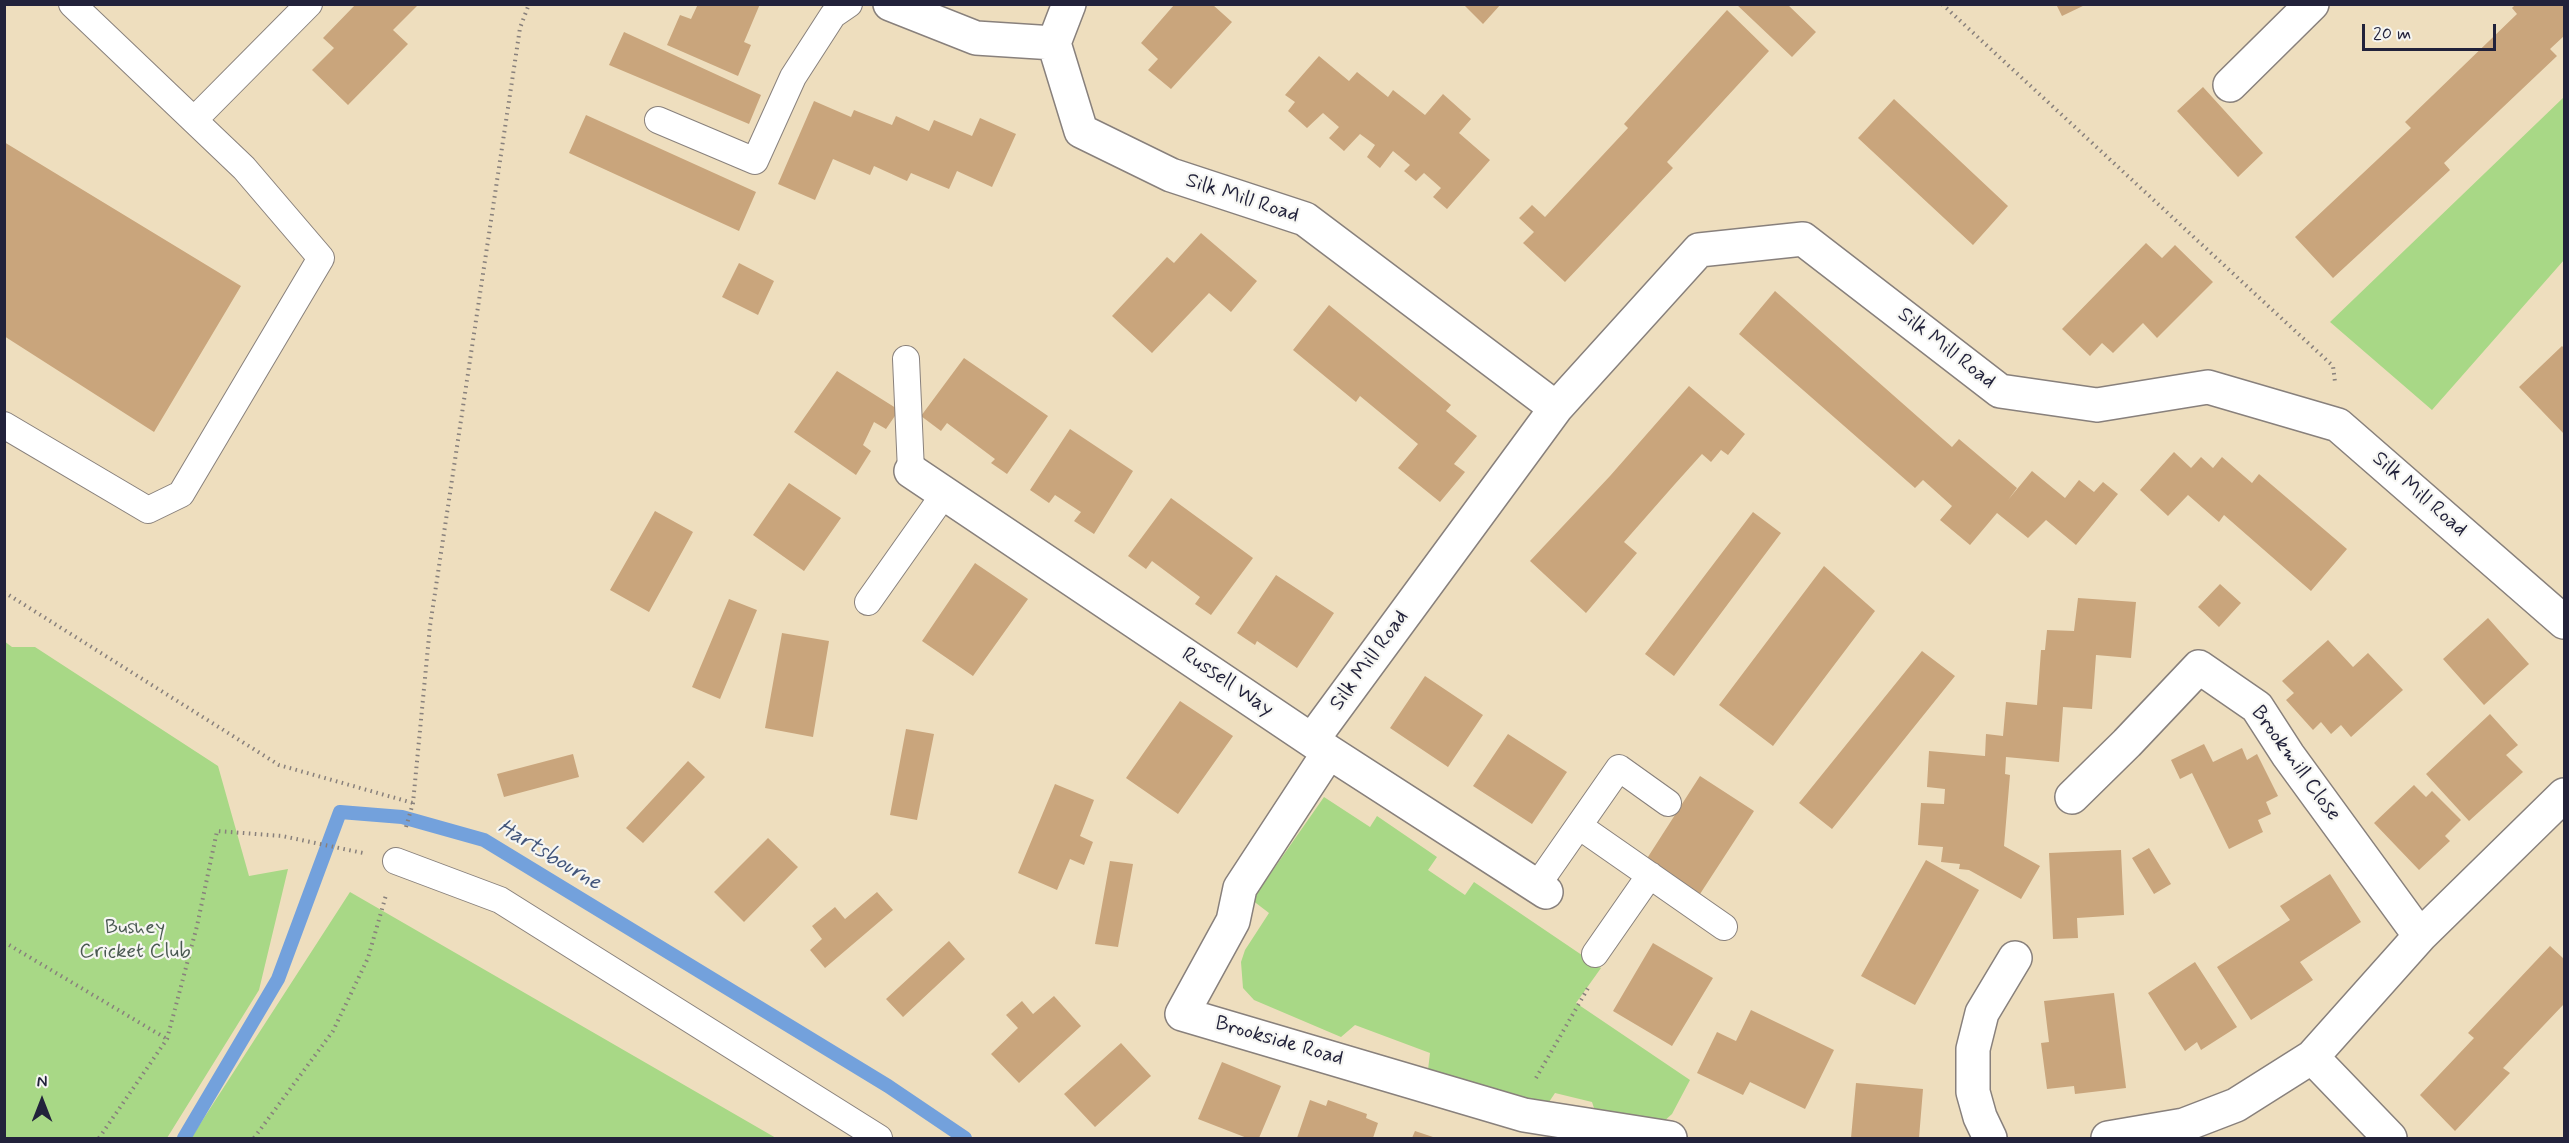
<!DOCTYPE html>
<style>
body{margin:0}
#map{position:relative;width:2569px;height:1143px;overflow:hidden;background:#eedebe;font-family:Mynerve,sans-serif}
canvas{display:block}
.frame{position:absolute;inset:0;border:6px solid #22223b;pointer-events:none}
.north{position:absolute;left:12px;top:1071px;width:60px;height:60px;-webkit-text-stroke:4px #f6f6f2;paint-order:stroke;rotate:0deg;font-size:16px;font-weight:700;line-height:24px;text-align:center;color:#22223b}
.north::after{content:'';display:block;margin:auto;width:21px;height:27px;background:#22223b;clip-path:polygon(50% 0,100% 100%,50% 72%,0 100%)}
.scale{position:absolute;left:2362px;top:24px;width:134px;height:27px;box-sizing:border-box;border:3px solid #22223b;border-top:0;padding-left:8px;font-size:18px;line-height:21px;white-space:nowrap;color:#22223b;-webkit-text-stroke:4px #f6f6f2;paint-order:stroke}
</style>
<div id="map">
<canvas width="2569" height="1143"></canvas>
<div class="frame"></div>
<div class="north">N</div>
<div class="scale">20 m</div>
</div>
<script>
const c = document.querySelector('canvas').getContext('2d');
c.lineJoin = 'round';
function paint(path, color) { c.fillStyle = color; c.fill(path, 'evenodd'); }
const toPath = rows => new Path2D(rows.map(r => 'M' + r).join(''));
function trace(path, color, width, dash) { c.strokeStyle = color; c.lineWidth = width; c.lineCap = dash ? 'butt' : 'round'; c.setLineDash(dash || []); c.stroke(path); }
function drawText(font, color, halo, rows, align = 'center') {
  c.font = font + ' Mynerve,sans-serif'; c.lineWidth = 4.5; c.setLineDash([]); c.textBaseline = 'middle'; c.strokeStyle = halo; c.fillStyle = color; for (const [text, x, y, turn = 0] of rows) {
    c.save(); c.translate(x, y); c.rotate((+turn || 0) * Math.PI / 180); c.textAlign = isNaN(turn) ? turn : align; if (halo) c.strokeText(text, 0, 0); c.fillText(text, 0, 0); c.restore();
  }
}
paint(toPath([
 [2564,97,2564,260,2432,410,2330,322],
 [4,641,12,647,35,647,218,766,249,876,288,869,259,990,167,1138,5,1138],
 [1324,797,1370,827,1377,816,1437,857,1428,870,1465,895,1474,882,1601,968,1576,1003,1690,1080,1672,1114,1662,1123,1597,1117,1592,1102,1555,1093,1545,1108,1428,1070,1430,1053,1355,1025,1341,1037,1254,1000,1243,988,1241,962,1245,950,1269,913,1252,900],
 [350,892,776,1138,191,1138]
]), '#a8d886');
trace(toPath([
 [184,1138,278,979,340,812,402,817,484,840,888,1086,965,1138]
]), '#73a1dc', 14);
paint(toPath([
 [356,4,419,4,393,30,408,44,348,105,312,70,334,48,323,38],
 [698,4,760,4,744,42,751,45,738,76,667,45,680,15,691,19],
 [1463,4,1501,4,1483,24],
 [1736,4,1787,4,1816,32,1792,57],
 [2056,4,2087,4,2062,16],
 [2516,4,2564,4,2564,36,2550,49,2557,56,2444,163,2450,170,2333,278,2295,237,2411,128,2405,122,2517,14,2512,8],
 [1174,5,1213,5,1232,22,1171,89,1148,70,1158,59,1141,43],
 [1727,10,1769,51,1667,162,1673,168,1565,282,1523,243,1534,232,1519,218,1532,205,1545,217,1628,128,1624,124],
 [624,32,761,95,749,124,609,65],
 [1319,56,1349,81,1357,72,1388,97,1393,90,1425,115,1443,94,1471,119,1459,133,1490,160,1447,209,1433,197,1441,188,1424,173,1416,181,1404,171,1410,165,1393,151,1380,168,1367,157,1375,145,1360,134,1344,151,1329,138,1339,127,1323,113,1307,128,1288,111,1295,102,1285,95],
 [2203,87,2263,153,2238,177,2177,111],
 [1894,99,2008,206,1973,245,1858,138],
 [814,101,851,117,854,110,892,125,896,116,929,131,934,120,972,136,980,118,1016,134,992,187,957,171,949,189,911,173,907,181,874,166,870,175,833,159,815,200,778,184],
 [586,115,756,192,739,231,569,153],
 [4,142,241,286,154,432,4,336],
 [1201,233,1257,281,1231,312,1209,293,1152,353,1112,316,1167,257,1174,263],
 [2146,243,2162,258,2175,245,2213,282,2157,338,2143,323,2113,353,2102,343,2090,356,2062,329],
 [739,263,774,281,758,315,722,297],
 [1775,291,1952,447,1959,439,2017,488,2008,500,2032,471,2065,498,2079,480,2094,492,2103,482,2118,494,2076,545,2046,520,2028,538,1997,513,1970,545,1940,520,1952,506,1923,480,1915,488,1739,334],
 [1329,305,1451,405,1446,411,1477,436,1454,464,1465,472,1440,502,1398,468,1418,444,1360,396,1356,402,1293,350],
 [2562,346,2564,348,2564,434,2519,387],
 [964,358,1048,416,1007,474,991,463,995,459,947,423,941,431,921,416],
 [837,371,899,410,886,429,874,422,863,445,871,451,856,475,794,432],
 [1689,386,1745,434,1728,455,1721,450,1711,462,1702,454,1675,484,1624,542,1637,553,1586,613,1530,561,1610,476],
 [1070,429,1133,471,1094,534,1074,521,1081,512,1055,495,1049,503,1030,490],
 [2174,452,2191,468,2201,457,2213,468,2222,457,2252,483,2259,474,2347,549,2311,591,2224,515,2219,522,2188,495,2168,516,2140,490],
 [789,483,841,518,804,571,753,535],
 [1171,498,1253,558,1211,615,1195,604,1200,597,1152,561,1146,569,1128,556],
 [655,511,693,532,649,612,610,590],
 [1753,512,1781,533,1674,676,1645,654],
 [975,563,1028,599,973,676,922,641],
 [1824,566,1875,611,1773,746,1719,705],
 [1276,575,1334,613,1297,668,1257,641,1255,645,1237,633],
 [2220,584,2241,603,2219,627,2198,607],
 [2078,598,2136,602,2131,658,2096,655,2092,709,2063,707,2059,762,2006,757,2005,774,2010,775,2004,846,2040,866,2021,899,1969,870,1959,869,1960,864,1941,862,1943,847,1918,845,1921,803,1944,804,1945,789,1927,787,1929,751,1985,756,1986,734,2003,736,2006,702,2037,705,2041,650,2045,650,2047,630,2074,631],
 [729,599,757,610,720,699,692,687],
 [2488,618,2529,664,2484,705,2443,659],
 [782,633,829,641,813,737,765,728],
 [2328,640,2353,667,2368,653,2403,690,2351,737,2341,725,2331,734,2321,722,2313,730,2286,700,2294,693,2282,681],
 [1922,651,1955,676,1832,829,1799,803],
 [1425,676,1483,715,1448,767,1390,728],
 [1180,701,1233,736,1178,814,1126,778],
 [2490,714,2518,745,2506,755,2523,772,2469,821,2426,774],
 [906,729,934,734,917,820,890,815],
 [1508,734,1567,772,1532,824,1473,786],
 [2204,744,2213,762,2242,748,2247,760,2257,754,2278,796,2266,802,2271,814,2258,820,2263,832,2229,849,2192,773,2180,779,2171,760],
 [573,754,579,777,504,797,497,774],
 [688,761,705,777,643,843,626,828],
 [1700,776,1754,811,1700,894,1646,860],
 [1055,784,1094,800,1080,836,1093,842,1084,865,1070,859,1057,890,1018,873],
 [2414,785,2426,797,2432,791,2461,820,2445,836,2450,841,2419,870,2374,823],
 [768,838,798,867,744,922,714,892],
 [2149,848,2171,884,2154,894,2132,858],
 [2121,850,2124,915,2077,918,2078,938,2053,939,2049,853],
 [1926,860,1979,890,1915,1005,1861,976],
 [1110,861,1133,864,1118,947,1095,944],
 [2330,874,2361,922,2300,962,2313,980,2251,1020,2217,967,2290,920,2280,906],
 [877,892,893,910,825,968,810,950,822,939,812,926,835,907,845,919],
 [949,941,965,959,903,1017,886,999],
 [1653,943,1713,978,1672,1046,1613,1011],
 [2550,946,2564,959,2564,1004,2503,1068,2510,1073,2455,1131,2420,1095,2474,1038,2468,1033],
 [2195,962,2237,1027,2201,1050,2197,1042,2185,1051,2148,993],
 [2114,993,2126,1088,2075,1094,2074,1086,2047,1089,2041,1043,2049,1042,2044,1001],
 [1054,996,1081,1026,1019,1083,991,1054,1018,1028,1006,1015,1022,1001,1033,1014],
 [1751,1010,1834,1050,1805,1109,1750,1082,1743,1095,1697,1073,1717,1032,1736,1041],
 [1121,1043,1151,1076,1095,1127,1064,1094],
 [1222,1062,1281,1086,1259,1138,1247,1138,1198,1119],
 [1856,1083,1923,1089,1919,1138,1851,1138],
 [1310,1100,1326,1106,1328,1100,1367,1114,1366,1118,1378,1123,1373,1138,1297,1138],
 [1415,1131,1436,1138,1412,1138]
]), '#c9a57c');
const lane = toPath([
 [194,120,309,4],
 [658,120,755,161,793,77,833,15,849,4],
 [906,359,911,471],
 [4,425,148,510,181,494,321,258,244,168,72,4],
 [868,602,945,493],
 [1579,826,1724,927],
 [396,861,500,900,879,1138],
 [1536,887,1619,768,1668,803],
 [1595,954,1650,875]
]);
const street = toPath([
 [890,4,976,38,1054,43],
 [1069,4,1054,43,1081,131,1171,175,1305,219,1556,408],
 [2230,85,2312,4],
 [911,471,1329,752,1546,892],
 [1312,740,1556,408,1699,250,1803,239,2000,391,2097,405,2208,387,2338,425,2564,622],
 [1329,752,1240,888,1233,921,1182,1014,1524,1115,1670,1138],
 [2072,797,2127,743,2199,667,2257,707,2288,755,2420,936],
 [2312,1057,2390,1138],
 [1990,1138,1980,1117,1973,1092,1973,1049,1982,1013,2015,958],
 [2108,1138,2184,1125,2236,1105,2312,1057,2420,936,2564,795]
]);
trace(lane, '#88807c', 28);
trace(street, '#88807c', 36);
trace(toPath([
 [1942,4,2333,366,2335,382],
 [4,592,279,765,413,803],
 [406,827,413,803,430,626,520,28,529,4],
 [4,942,167,1039],
 [1536,1078,1588,988],
 [99,1138,167,1039,197,926,217,831,282,836,363,853],
 [254,1138,333,1031,368,958,386,895]
]), '#88807c', 4, [1.5, 4.5]);
trace(lane, '#fff', 26);
trace(street, '#fff', 33);
drawText('21px', '#22223b', '#f6f6f2', [
 ["Silk Mill Road",1242,199,18],
 ["Silk Mill Road",1946,349,38],
 ["Silk Mill Road",2419,495,41],
 ["Silk Mill Road",1370,661,-54],
 ["Russell Way",1227,683,34],
 ["Brookmill Close",2295,764,54],
 ["Brookside Road",1279,1042,16]
]);
drawText('21px', '#4a5952', '#f6f6f2', [
 ["Bushey",135,929],
 ["Cricket Club",135,953]
]);
drawText('italic 22px', '#42557b', '#f6f6f2', [
 ["Hartsbourne",549,856,31]
]);
</script>
